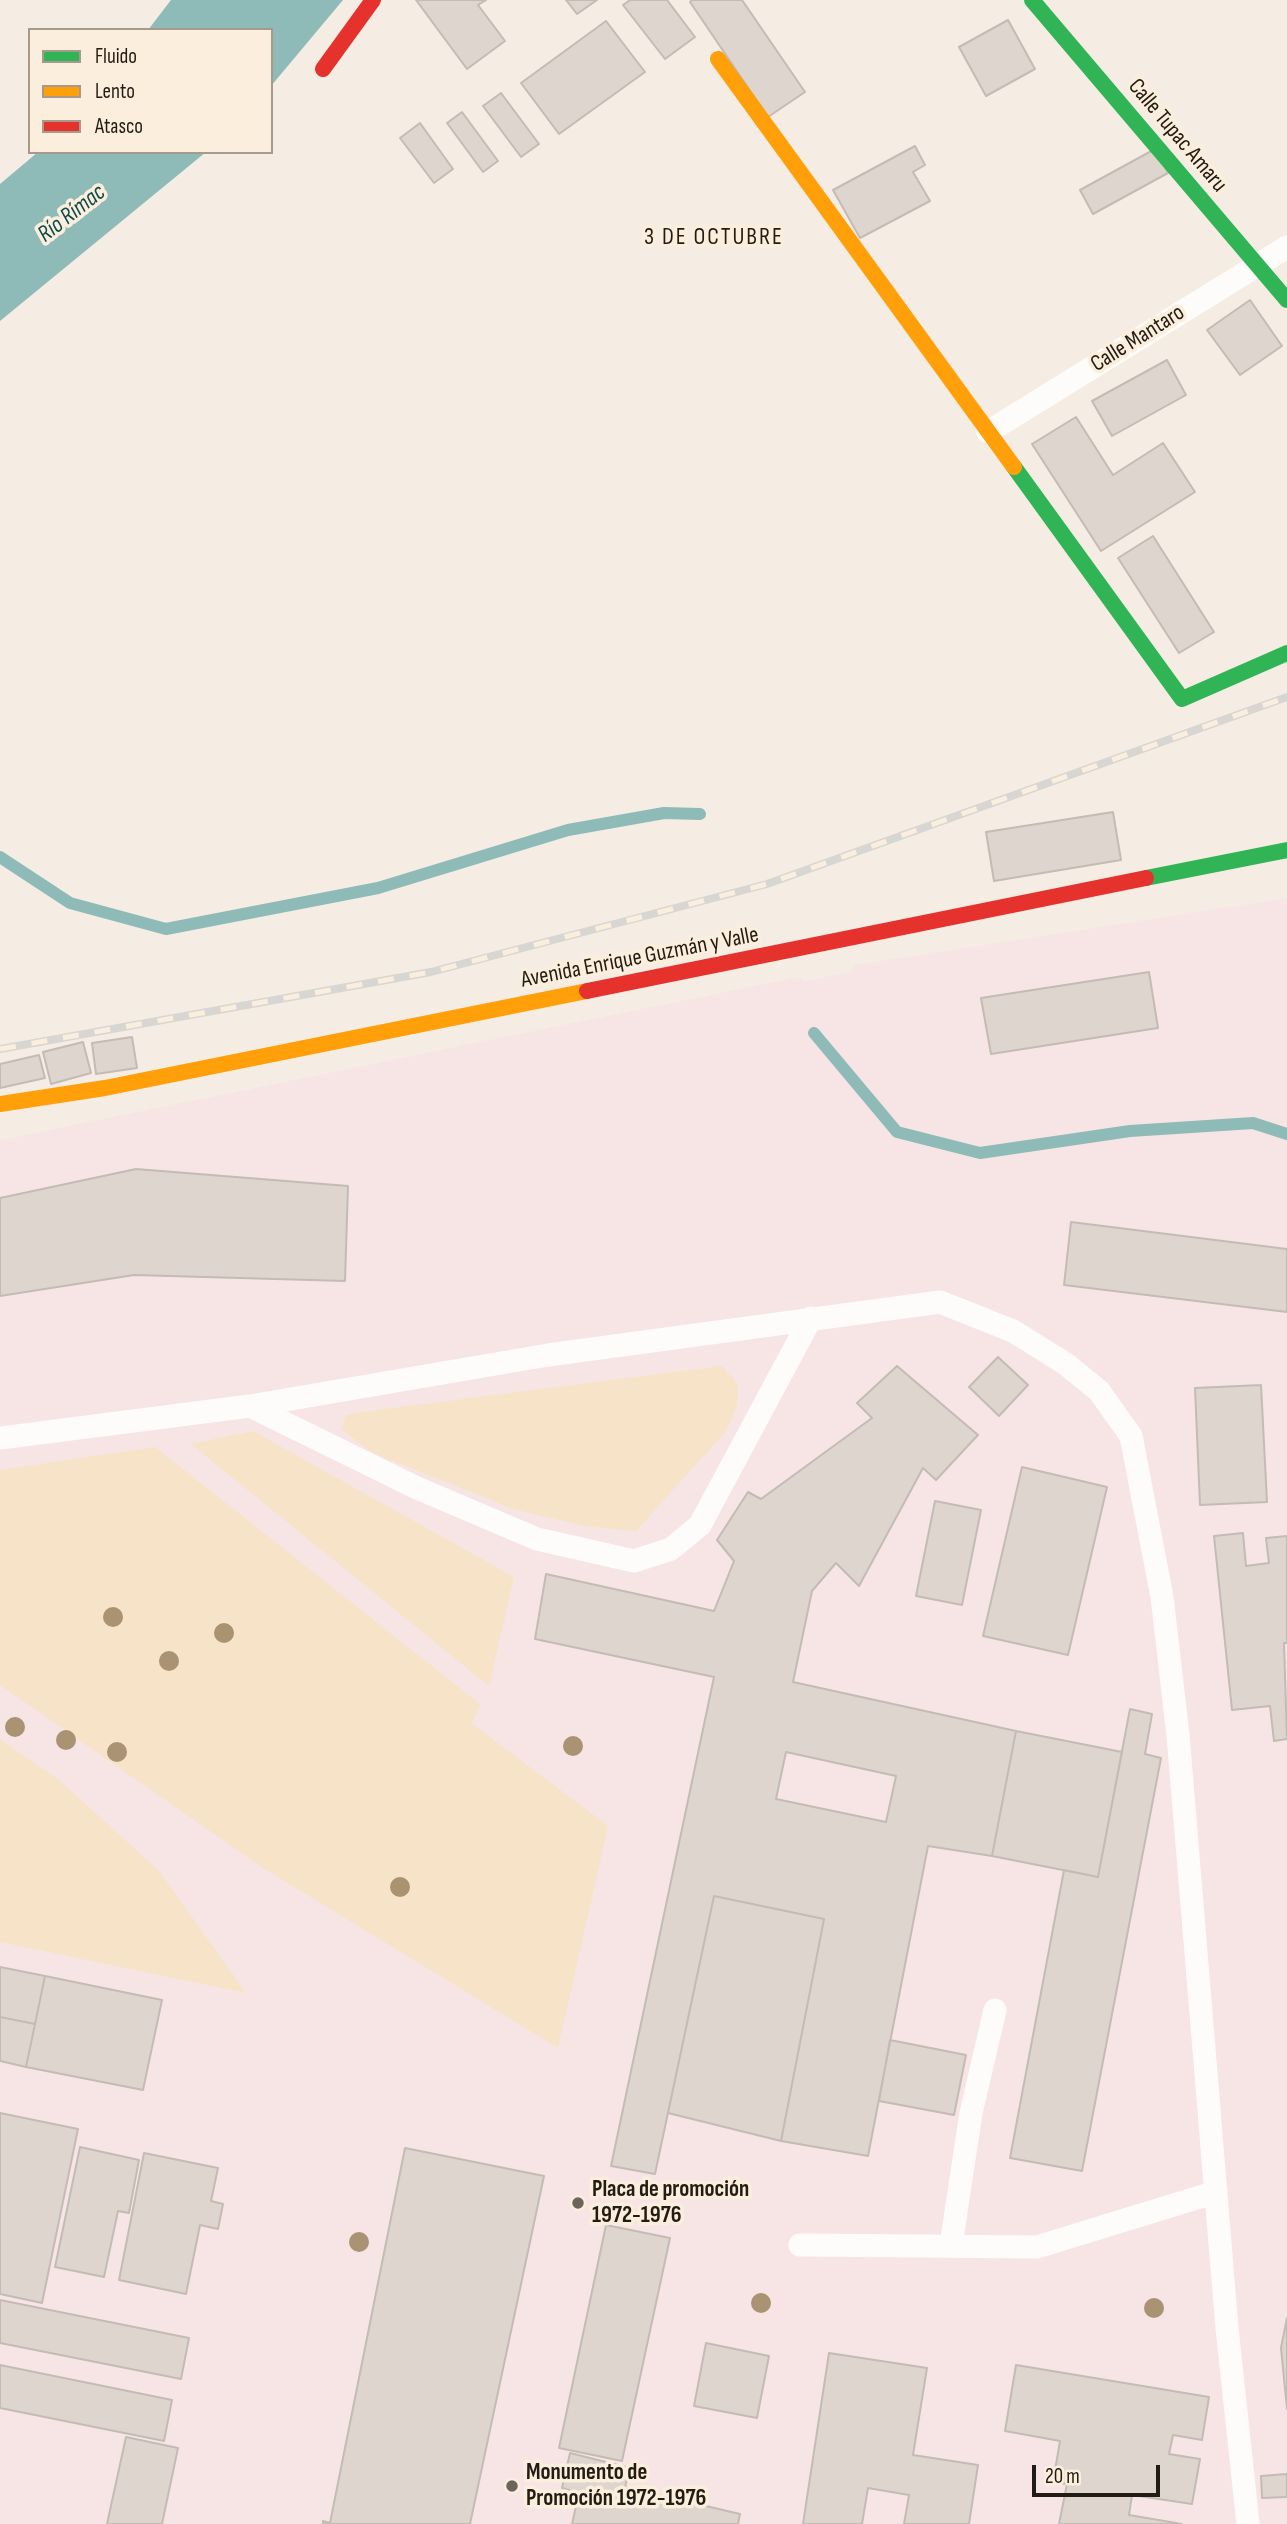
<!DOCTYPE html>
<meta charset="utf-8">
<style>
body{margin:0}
#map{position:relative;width:1287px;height:2524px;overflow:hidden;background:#f5ede3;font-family:"Sofia Sans Condensed",sans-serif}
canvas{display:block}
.legend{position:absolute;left:28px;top:28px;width:245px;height:126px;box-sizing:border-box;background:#fceedc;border:2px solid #a59a8c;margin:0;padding:9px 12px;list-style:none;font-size:21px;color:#221c14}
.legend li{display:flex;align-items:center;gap:14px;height:35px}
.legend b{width:35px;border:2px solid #a59a8c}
.scale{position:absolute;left:1032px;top:2465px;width:128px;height:32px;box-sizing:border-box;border:4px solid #221c14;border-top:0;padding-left:9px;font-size:21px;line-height:24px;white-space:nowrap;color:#221c14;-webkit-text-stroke:5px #fceedc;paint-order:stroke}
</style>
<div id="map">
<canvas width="1287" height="2524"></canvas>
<ul class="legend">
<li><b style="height:9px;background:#30b455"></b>Fluido</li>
<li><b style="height:9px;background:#ff9f0a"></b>Lento</li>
<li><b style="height:9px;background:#e5322d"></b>Atasco</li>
</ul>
<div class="scale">20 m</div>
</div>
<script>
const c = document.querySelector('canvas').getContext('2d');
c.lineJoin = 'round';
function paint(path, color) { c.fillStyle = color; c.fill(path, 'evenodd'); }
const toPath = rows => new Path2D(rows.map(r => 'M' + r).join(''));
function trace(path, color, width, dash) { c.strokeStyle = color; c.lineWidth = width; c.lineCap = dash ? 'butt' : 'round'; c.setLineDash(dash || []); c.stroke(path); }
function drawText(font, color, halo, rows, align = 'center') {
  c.font = font + ' "Sofia Sans Condensed",sans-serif'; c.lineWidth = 7; c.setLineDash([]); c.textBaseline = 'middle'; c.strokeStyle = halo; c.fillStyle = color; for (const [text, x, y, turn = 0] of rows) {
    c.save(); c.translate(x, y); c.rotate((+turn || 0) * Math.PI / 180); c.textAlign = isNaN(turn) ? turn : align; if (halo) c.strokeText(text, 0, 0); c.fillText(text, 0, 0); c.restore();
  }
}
paint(toPath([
 [1287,898,1287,2524,0,2524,0,1140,798,977,804,981,851,972,855,965]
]), '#f7e5e5');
paint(toPath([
 [721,1366,738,1384,737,1406,726,1431,636,1531,584,1526,513,1509,371,1452,341,1429,346,1415,362,1412],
 [253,1431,514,1577,489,1686,191,1444],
 [155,1447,481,1705,471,1723,608,1826,558,2048,263,1868,0,1685,0,1470],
 [0,1739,59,1780,159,1871,246,1993,0,1942]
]), '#f6e3c8');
paint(toPath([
 [171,0,343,0,271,86,271,30,148,30],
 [38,152,206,152,0,321,0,184]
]), '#8ebbb8');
trace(toPath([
 [0,857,70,903,166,929,378,888,568,830,664,813,700,814],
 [814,1033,897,1132,980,1153,1130,1131,1253,1123,1287,1134]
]), '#8ebbb8', 12);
const building = toPath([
 [416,0,486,0,478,5,505,41,467,69,416,0],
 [566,0,597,0,577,14,566,0],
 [630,0,667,0,695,37,665,59,623,5,630,0],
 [692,0,742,0,805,92,768,117,690,2,692,0],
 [1008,20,1035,69,986,96,959,47,1008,20],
 [606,21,645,72,559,134,521,83,606,21],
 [501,93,539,144,521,157,483,106,501,93],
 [462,112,498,161,483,172,447,123,462,112],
 [420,123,453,169,434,183,400,138,420,123],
 [915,146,925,165,913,172,930,201,860,238,833,190,915,146],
 [1155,149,1168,173,1093,214,1080,190,1155,149],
 [1250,300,1282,346,1240,375,1207,330,1250,300],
 [1167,360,1186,395,1112,436,1092,401,1167,360],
 [1076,417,1113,475,1163,443,1195,492,1101,551,1032,444,1076,417],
 [1153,536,1214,632,1179,653,1118,558,1153,536],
 [1113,812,1121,860,994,881,986,832,1113,812],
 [1149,972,1158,1028,991,1054,981,998,1149,972],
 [132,1037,137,1068,96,1074,92,1043,132,1037],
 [83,1042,91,1073,51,1084,43,1052,83,1042],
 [39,1055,45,1078,0,1088,0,1064,39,1055],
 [136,1169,348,1186,345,1281,134,1275,0,1296,0,1198,136,1169],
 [1071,1222,1287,1249,1287,1312,1064,1285,1071,1222],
 [998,1357,1028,1385,999,1416,969,1387,998,1357],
 [897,1366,978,1435,936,1480,923,1468,859,1586,836,1563,812,1591,793,1682,1016,1731,992,1856,928,1846,868,2156,781,2141,824,1919,714,1896,655,2174,611,2166,714,1677,535,1639,546,1574,714,1611,734,1561,717,1540,748,1492,761,1499,872,1418,857,1403,897,1366],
 [786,1752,896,1776,886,1822,776,1799,786,1752],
 [1261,1385,1267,1502,1200,1505,1195,1388,1261,1385],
 [1022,1467,1107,1487,1068,1655,983,1636,1022,1467],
 [935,1501,981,1510,962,1605,916,1596,935,1501],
 [1243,1533,1246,1566,1269,1563,1266,1538,1287,1536,1287,1643,1284,1643,1287,1739,1274,1741,1270,1706,1232,1710,1214,1536,1243,1533],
 [1130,1709,1152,1714,1145,1754,1161,1758,1082,2171,1010,2158,1064,1870,1098,1877,1130,1709],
 [1016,1731,1122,1752,1098,1877,992,1856,1016,1731],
 [714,1896,824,1919,781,2141,668,2113,714,1896],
 [0,1967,45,1976,35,2024,0,2017,0,1967],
 [45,1976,162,2000,143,2090,26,2067,45,1976],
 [0,2017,35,2024,26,2067,0,2061,0,2017],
 [890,2040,966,2055,954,2115,879,2101,890,2040],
 [0,2113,78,2129,42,2303,0,2294,0,2113],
 [80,2147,139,2160,129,2213,118,2211,104,2277,55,2267,80,2147],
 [405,2148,544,2176,470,2524,323,2524,323,2521,330,2523,405,2148],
 [144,2153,218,2168,211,2201,223,2204,218,2229,200,2225,186,2294,119,2280,144,2153],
 [606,2225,670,2238,622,2461,559,2448,606,2225],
 [0,2300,189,2338,181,2379,0,2343,0,2300],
 [1287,2318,1287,2409,1281,2348,1287,2318],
 [706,2343,769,2356,757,2418,694,2406,706,2343],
 [829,2353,927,2368,913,2455,978,2465,969,2524,904,2524,909,2495,868,2488,862,2524,803,2524,829,2353],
 [0,2365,172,2400,164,2441,0,2408,0,2365],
 [1016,2365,1209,2397,1202,2440,1173,2435,1169,2454,1200,2459,1192,2504,1132,2495,1129,2515,1182,2524,1059,2524,1067,2484,1053,2482,1060,2441,1005,2431,1016,2365],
 [126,2437,178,2448,162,2524,107,2524,126,2437],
 [570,2453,630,2468,625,2487,740,2514,738,2524,572,2524,579,2493,562,2488,570,2453],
 [1287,2474,1287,2497,1262,2498,1261,2476,1287,2474]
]);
paint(building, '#ded5ce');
trace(building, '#c4bbb4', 2);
trace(toPath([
 [988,432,1287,247],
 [250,1406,417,1488,537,1539,634,1561,671,1549,700,1525,811,1318],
 [0,1438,250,1406,548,1355,940,1302,1013,1331,1066,1364,1099,1391,1131,1436,1162,1597,1178,1735,1227,2328,1248,2524],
 [800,2245,1037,2247,1216,2192],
 [951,2245,971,2113,995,2010]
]), '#fefcfb', 23);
trace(toPath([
 [1032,0,1287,300],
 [1014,467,1182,699,1287,653],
 [1146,878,1287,850]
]), '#30b455', 16);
trace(toPath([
 [718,59,1014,467],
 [0,1104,105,1088,587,991]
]), '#ff9f0a', 16);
trace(toPath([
 [323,69,373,0],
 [587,991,1146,878]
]), '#e5322d', 16);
const rail = toPath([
 [0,1049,431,972,767,884,1287,697]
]);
trace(rail, '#d8d6d3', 8);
trace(rail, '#fceedc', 5, [16]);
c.fillStyle = '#a99373';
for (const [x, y] of [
 [113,1617],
 [224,1633],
 [169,1661],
 [15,1727],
 [66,1740],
 [573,1746],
 [117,1752],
 [400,1887],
 [359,2242],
 [761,2303],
 [1154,2308]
]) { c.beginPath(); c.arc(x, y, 10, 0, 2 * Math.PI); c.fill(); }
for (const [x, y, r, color] of [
 [578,2203,7,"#6c655c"],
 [512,2486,7,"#6c655c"]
]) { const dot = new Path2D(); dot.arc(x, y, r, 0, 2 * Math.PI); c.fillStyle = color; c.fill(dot); trace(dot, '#fceedc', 2.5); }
drawText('23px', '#221c14', '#fceedc', [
 ["Calle Tupac Amaru",1177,136,50],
 ["Calle Mantaro",1138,339,-32],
 ["Avenida Enrique Guzmán y Valle",640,958,-11]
]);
drawText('bold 23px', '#221c14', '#fceedc', [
 ["Placa de promoción",592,2190],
 ["1972-1976",592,2216],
 ["Monumento de",526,2473],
 ["Promoción 1972-1976",526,2499]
], 'left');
drawText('italic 24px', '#0d4b4c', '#fceedc', [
 ["Río Rímac",72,214,-38]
]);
c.letterSpacing = '2px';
drawText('24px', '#221c14', '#fceedc', [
 ["3 DE OCTUBRE",714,238]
]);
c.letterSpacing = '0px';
</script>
